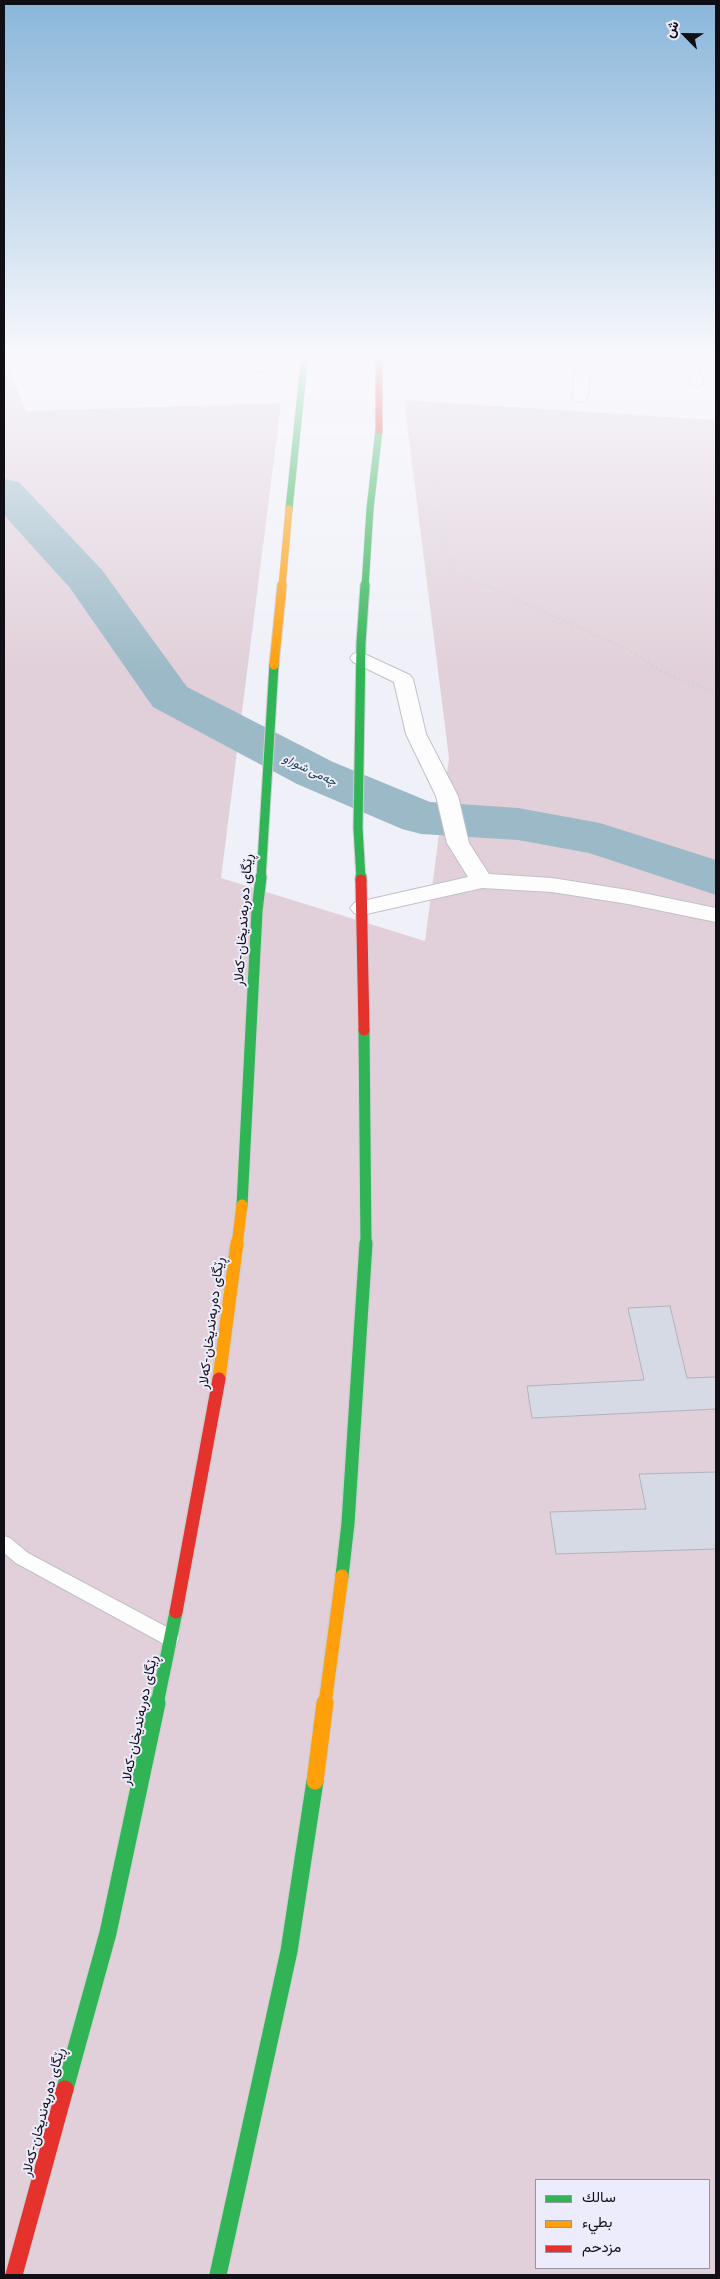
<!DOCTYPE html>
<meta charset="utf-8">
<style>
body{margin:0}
#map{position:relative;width:720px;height:2279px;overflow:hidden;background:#f0f0f9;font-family:Lato,Vazirmatn,sans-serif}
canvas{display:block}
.frame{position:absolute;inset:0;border:5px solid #100f16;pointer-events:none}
.legend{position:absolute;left:535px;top:2179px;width:175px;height:90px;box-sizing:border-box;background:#edecfd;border:1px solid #9594a1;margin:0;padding:6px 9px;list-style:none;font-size:15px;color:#100f16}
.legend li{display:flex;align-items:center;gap:10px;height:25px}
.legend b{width:25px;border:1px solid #9594a1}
.north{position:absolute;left:660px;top:10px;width:50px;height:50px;-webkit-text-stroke:4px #edecfd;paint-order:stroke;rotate:293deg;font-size:14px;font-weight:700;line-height:20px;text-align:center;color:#100f16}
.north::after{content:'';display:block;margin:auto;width:18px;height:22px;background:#100f16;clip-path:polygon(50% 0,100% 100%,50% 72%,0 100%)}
</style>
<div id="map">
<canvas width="720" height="2279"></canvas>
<div class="frame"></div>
<ul class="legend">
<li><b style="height:6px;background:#30b455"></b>سالك</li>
<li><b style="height:6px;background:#ff9f0a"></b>بطيء</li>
<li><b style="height:6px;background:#e5322d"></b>مزدحم</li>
</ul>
<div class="north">ش</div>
</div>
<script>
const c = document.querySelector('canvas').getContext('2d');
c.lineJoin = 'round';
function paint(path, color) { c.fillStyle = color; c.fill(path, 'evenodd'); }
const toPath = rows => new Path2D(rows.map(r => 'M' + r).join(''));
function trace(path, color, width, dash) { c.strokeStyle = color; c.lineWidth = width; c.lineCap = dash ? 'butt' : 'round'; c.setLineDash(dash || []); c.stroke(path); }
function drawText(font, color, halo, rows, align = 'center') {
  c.font = font + ' Lato,Vazirmatn,sans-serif'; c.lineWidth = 4; c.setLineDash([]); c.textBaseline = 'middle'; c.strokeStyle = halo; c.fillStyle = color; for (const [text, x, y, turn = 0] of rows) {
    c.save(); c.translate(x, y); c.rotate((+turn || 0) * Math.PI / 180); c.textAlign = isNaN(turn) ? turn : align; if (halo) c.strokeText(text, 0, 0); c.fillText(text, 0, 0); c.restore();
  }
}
paint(toPath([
 [4,358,26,411,281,403,221,878,425,941,449,758,404,400,716,420,716,2275,4,2275],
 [536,2180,709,2180,709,2268,536,2268]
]), '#e1d0d9');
paint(toPath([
 [4,479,19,482,102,570,187,687,333,762,430,802,518,808,600,823,716,860,716,895,589,853,518,840,421,834,402,829,297,784,153,707,70,588,4,515,4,479]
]), '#9bb9c6');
const building = toPath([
 [670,1306,687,1378,716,1377,716,1409,532,1418,527,1386,644,1380,628,1308,670,1306],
 [716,1472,716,1549,556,1554,550,1512,646,1509,639,1474,716,1472]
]);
paint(building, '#d6dae4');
trace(building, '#b1b4bb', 1);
const lane = toPath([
 [4,1536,10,1538,28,1553,176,1632,179,1638,176,1644,170,1646,164,1644,16,1563,4,1553,4,1536]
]);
const street = toPath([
 [255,353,269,353,264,371,259,373,254,371,251,368,255,353],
 [577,353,591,353,588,397,585,400,580,402,575,400,572,397,577,353],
 [626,353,672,353,692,359,704,382,701,385,696,387,691,385,681,365,661,359,633,357,626,353],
 [360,652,410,675,413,679,426,734,458,796,469,843,489,874,552,878,628,890,716,908,716,922,628,904,552,892,482,888,362,915,354,913,350,908,354,903,468,877,447,843,436,796,406,734,394,682,353,662,350,658,353,654,360,652]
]);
const fastFar4 = toPath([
 [289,509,305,353],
 [365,587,370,509,379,430]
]);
const fastFar3 = toPath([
 [261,879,274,665],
 [361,879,358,828,361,643,365,585]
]);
const fastFar2 = toPath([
 [361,877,361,880],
 [364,1030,366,1245],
 [242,1205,257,911,261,877]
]);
const fastFar1 = toPath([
 [342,1576,348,1523,366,1243],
 [157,1704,176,1612]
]);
const fast = toPath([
 [65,2089,108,1933,157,1703],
 [218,2275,289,1951,315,1781]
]);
const slowFar4 = toPath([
 [282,587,289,509]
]);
const slowFar3 = toPath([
 [274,665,282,585]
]);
const slowFar2 = toPath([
 [237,1245,242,1205]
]);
const slowFar1 = toPath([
 [219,1379,237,1243],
 [325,1704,342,1576]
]);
const slow = toPath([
 [315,1781,325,1703]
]);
const jamFar3 = toPath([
 [379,353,379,430]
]);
const jamFar2 = toPath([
 [361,880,364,1030]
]);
const jamFar1 = toPath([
 [176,1612,219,1379]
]);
const jam = toPath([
 [14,2275,65,2089]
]);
trace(lane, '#c0c0c8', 2);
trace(street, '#c0c0c8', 2);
trace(fastFar4, '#ceced3', 8);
trace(fastFar3, '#ceced3', 11);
trace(fastFar2, '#ceced3', 13);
trace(fastFar1, '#ceced3', 16);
trace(fast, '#ceced3', 19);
trace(slowFar4, '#ceced3', 8);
trace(slowFar3, '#ceced3', 11);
trace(slowFar2, '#ceced3', 13);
trace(slowFar1, '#ceced3', 16);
trace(slow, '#ceced3', 19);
trace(jamFar3, '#ceced3', 8);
trace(jamFar2, '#ceced3', 13);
trace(jamFar1, '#ceced3', 16);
trace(jam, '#ceced3', 19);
trace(toPath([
 [488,587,454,573,437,524,435,479,456,424,556,404]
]), '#d1d1d4', 2, [1, 2.5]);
trace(toPath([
 [485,585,629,650,666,674,716,692]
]), '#d1d1d4', 2.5, [2, 3]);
paint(lane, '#fdfdfe');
paint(street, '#fdfdfe');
trace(fastFar4, '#30b455', 7);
trace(fastFar3, '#30b455', 9);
trace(fastFar2, '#30b455', 11);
trace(fastFar1, '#30b455', 13);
trace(fast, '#30b455', 17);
trace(slowFar4, '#ff9f0a', 7);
trace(slowFar3, '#ff9f0a', 9);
trace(slowFar2, '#ff9f0a', 11);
trace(slowFar1, '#ff9f0a', 13);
trace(slow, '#ff9f0a', 17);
trace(jamFar3, '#e5322d', 7);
trace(jamFar2, '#e5322d', 11);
trace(jamFar1, '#e5322d', 13);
trace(jam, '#e5322d', 17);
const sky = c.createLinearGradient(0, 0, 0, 672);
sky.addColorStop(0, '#89b6da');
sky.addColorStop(0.53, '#f8f8fc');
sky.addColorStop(1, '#f8f8fc00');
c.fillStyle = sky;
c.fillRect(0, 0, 720, 672);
drawText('italic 12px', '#103944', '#edecfd', [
 ["چەمی شوراو",310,770,26]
]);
drawText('14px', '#100f16', '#edecfd', [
 ["ڕێگای دەربەندیخان-کەلار",243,920,-86],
 ["ڕێگای دەربەندیخان-کەلار",211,1323,-83],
 ["ڕێگای دەربەندیخان-کەلار",139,1720,-78],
 ["ڕێگای دەربەندیخان-کەلار",43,2112,-75]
]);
</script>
